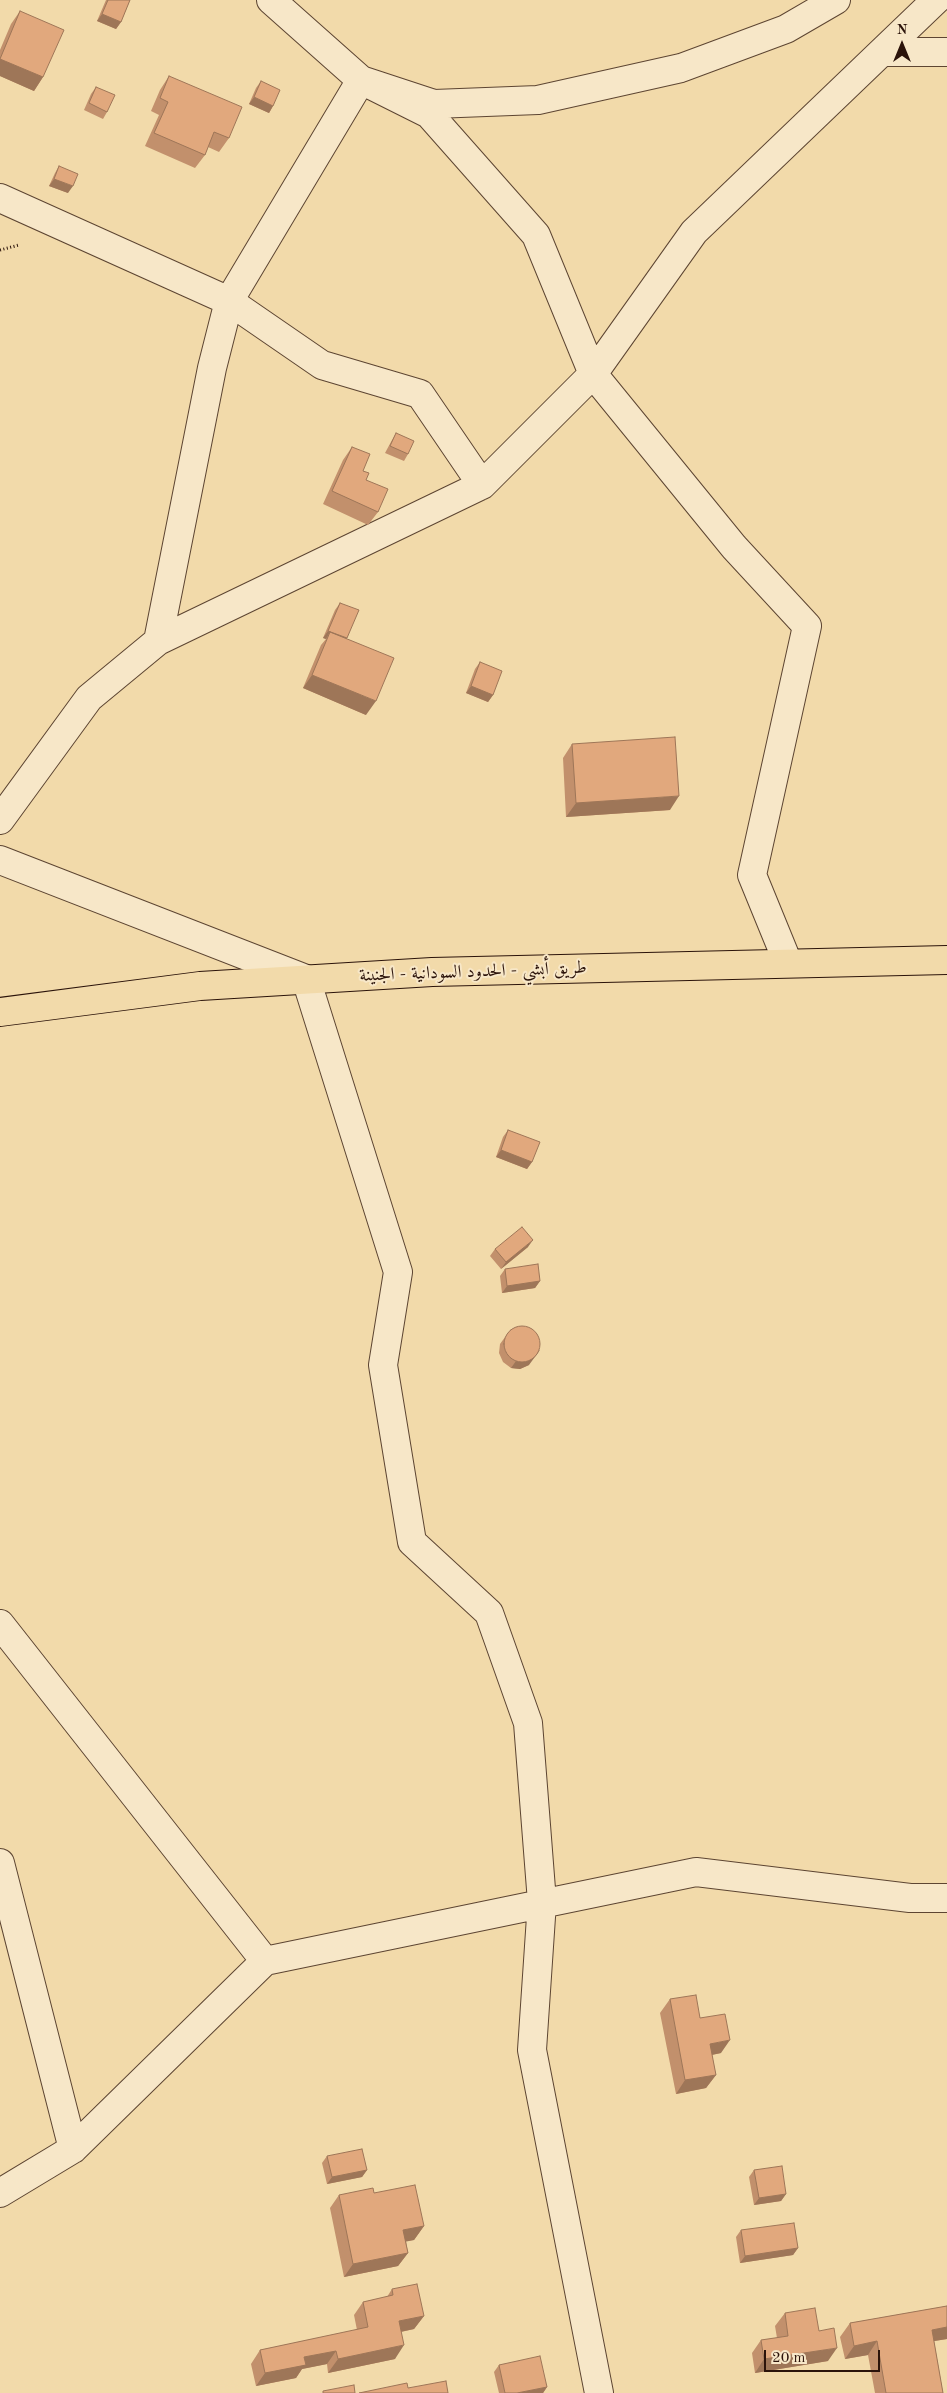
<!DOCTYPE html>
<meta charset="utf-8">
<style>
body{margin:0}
#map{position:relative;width:947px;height:2393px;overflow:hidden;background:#f2daaa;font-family:"Old Standard TT",serif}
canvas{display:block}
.north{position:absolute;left:877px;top:20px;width:50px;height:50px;-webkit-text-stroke:4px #f7e7c8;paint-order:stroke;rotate:0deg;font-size:14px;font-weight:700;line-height:20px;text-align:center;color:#2b130a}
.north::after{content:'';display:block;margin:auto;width:18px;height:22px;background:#2b130a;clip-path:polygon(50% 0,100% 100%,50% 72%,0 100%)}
.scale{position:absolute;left:764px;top:2350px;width:116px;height:22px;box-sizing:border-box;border:2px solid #2b130a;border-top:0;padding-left:6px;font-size:15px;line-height:18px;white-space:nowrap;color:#2b130a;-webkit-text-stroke:4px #f7e7c8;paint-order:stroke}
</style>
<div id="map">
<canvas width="947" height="2393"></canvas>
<div class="north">N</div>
<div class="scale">20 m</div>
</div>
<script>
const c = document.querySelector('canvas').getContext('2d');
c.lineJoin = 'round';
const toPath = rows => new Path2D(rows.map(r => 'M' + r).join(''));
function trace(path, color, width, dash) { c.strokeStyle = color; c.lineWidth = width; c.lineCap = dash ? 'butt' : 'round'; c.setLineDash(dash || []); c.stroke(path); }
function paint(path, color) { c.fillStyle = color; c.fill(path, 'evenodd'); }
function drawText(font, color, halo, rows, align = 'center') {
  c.font = font + ' "Old Standard TT",Amiri,serif'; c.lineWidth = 4; c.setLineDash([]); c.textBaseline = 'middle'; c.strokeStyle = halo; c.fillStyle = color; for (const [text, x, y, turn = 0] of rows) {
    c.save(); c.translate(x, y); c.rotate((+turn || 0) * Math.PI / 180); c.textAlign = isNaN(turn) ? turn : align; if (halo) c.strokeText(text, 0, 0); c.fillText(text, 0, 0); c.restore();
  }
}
const minor = toPath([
 [271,0,361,80,429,114,536,235,593,374,734,547,807,626,752,875,788,963],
 [882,52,947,52],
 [0,198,229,301,322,365,420,394,482,485],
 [158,641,212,368,229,301,361,80,434,104,538,100,681,68,786,29,836,0],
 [0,820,89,698,158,641,482,485,593,374,694,232,936,0],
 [0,860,306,979,398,1272,383,1365,412,1542,489,1613,528,1723,542,1902,532,2050,599,2393],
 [0,1624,265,1961],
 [0,1863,73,2149],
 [0,2193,73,2149,265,1961,696,1872,910,1898,947,1898]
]);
const trunk = toPath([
 [0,1012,200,986,432,972,947,960]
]);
trace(minor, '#5d4532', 30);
trace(trunk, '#2b130a', 30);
trace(toPath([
 [0,250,19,245]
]), '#2b130a', 3, [1, 2.5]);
trace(minor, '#f7e7c8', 28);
trace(trunk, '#f2daaa', 28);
paint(toPath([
 [106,0,130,0,121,22,116,29,97,21],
 [20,11,43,77,34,91,0,76,0,50,11,24],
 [169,76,229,138,219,152,208,147,205,155,195,168,145,146,159,115,151,111,160,90],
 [261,81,273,106,269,113,249,104,256,88],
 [96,87,107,112,103,119,84,110,91,94],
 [59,166,68,193,49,186,55,173],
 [396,433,408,454,404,461,385,453,392,440],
 [352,447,363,471,378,512,368,525,323,504,343,460],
 [340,603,347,639,366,715,303,688,321,645,326,639,323,638,335,610],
 [480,662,493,695,488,702,466,693,475,669],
 [572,744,670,810,566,817,563,758],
 [508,1130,532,1162,527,1169,496,1157,503,1137],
 [528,1247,501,1269,490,1256,495,1249],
 [505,1269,540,1281,535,1288,502,1293,500,1276],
 [511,1329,529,1365,520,1369,511,1368,503,1362,499,1353,500,1344],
 [670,1999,700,2018,721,2053,712,2055,716,2075,706,2088,676,2094,660,2013],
 [327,2156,367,2170,362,2177,327,2184,322,2163],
 [754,2170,786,2194,781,2201,754,2205,749,2177],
 [374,2193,424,2226,414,2240,406,2241,408,2253,398,2266,344,2277,330,2208,339,2195],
 [741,2230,798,2248,793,2255,740,2263,736,2237],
 [392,2289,424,2316,414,2329,401,2332,395,2359,328,2373,327,2364,302,2369,296,2378,256,2386,251,2364,260,2350,357,2330,354,2315,363,2302,387,2297],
 [947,2306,947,2339,934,2341,943,2393,875,2393,868,2355,845,2359,840,2337,850,2323],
 [785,2313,819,2331,828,2361,755,2373,752,2353,761,2340,777,2338,775,2326],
 [499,2365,547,2387,543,2393,499,2393,494,2372]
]), '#c2906c');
paint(toPath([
 [102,14,121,22,116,29,97,21],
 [0,59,43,77,34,91,0,76],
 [254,97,273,106,269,113,249,104],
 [54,179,73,186,68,193,49,186],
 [328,631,347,638,342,645,330,632,326,639,323,638],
 [312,675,376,701,366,715,303,688],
 [471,686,493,695,488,702,466,693],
 [679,796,670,810,566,817,576,803],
 [501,1150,532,1162,527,1169,496,1157],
 [533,1240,528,1247,501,1269,506,1262],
 [540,1281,535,1288,502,1293,507,1286],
 [540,1350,529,1365,520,1369,511,1368,516,1361],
 [730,2040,721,2053,701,2057,710,2044],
 [716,2075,706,2088,676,2094,685,2080],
 [367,2170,362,2177,327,2184,332,2177],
 [786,2194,781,2201,754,2205,759,2198],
 [424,2226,414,2240,394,2244,403,2230],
 [798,2248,793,2255,740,2263,745,2256],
 [408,2253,398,2266,344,2277,353,2264],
 [424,2316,414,2329,390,2334,399,2321],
 [947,2327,947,2339,922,2343,932,2330],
 [877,2341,868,2355,845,2359,854,2346],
 [404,2345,395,2359,328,2373,338,2359],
 [837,2348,828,2361,755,2373,764,2359],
 [336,2351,327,2364,302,2369,296,2378,256,2386,265,2373,304,2357],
 [547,2387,543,2393,517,2393]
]), '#9e7658');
const building = toPath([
 [108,0,130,0,121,22,102,14,108,0],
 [20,11,64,30,43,77,0,59,20,11],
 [169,76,242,107,229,138,214,132,205,155,154,133,168,102,160,98,169,76],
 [261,81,280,90,273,106,254,97,261,81],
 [96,87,115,95,107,112,89,103,96,87],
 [59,166,78,174,73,186,54,179,59,166],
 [396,433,414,441,408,454,390,446,396,433],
 [352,447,370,454,363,471,369,473,366,480,388,489,378,512,332,491,352,447],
 [340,603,359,610,347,638,328,631,340,603],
 [330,632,394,658,376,701,312,675,330,632],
 [480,662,502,671,493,695,471,686,480,662],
 [675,737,679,796,576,803,572,744,675,737],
 [508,1130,540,1142,532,1162,501,1150,508,1130],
 [522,1227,533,1240,506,1262,495,1249,522,1227],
 [538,1264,540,1281,507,1286,505,1269,538,1264],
 '504 1344a18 18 0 1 1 36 0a18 18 0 1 1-36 0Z',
 [696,1995,700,2018,725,2014,730,2040,710,2044,716,2075,685,2080,670,1999,696,1995],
 [362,2149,367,2170,332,2177,327,2156,362,2149],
 [782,2166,786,2194,759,2198,754,2170,782,2166],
 [415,2185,424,2226,403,2230,408,2253,353,2264,339,2195,373,2188,374,2193,415,2185],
 [794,2223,798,2248,745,2256,741,2230,794,2223],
 [417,2284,424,2316,399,2321,404,2345,338,2359,336,2351,304,2357,306,2365,265,2373,260,2350,368,2327,363,2302,393,2295,392,2289,417,2284],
 [947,2306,947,2327,932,2330,943,2393,886,2393,877,2341,854,2346,850,2323,947,2306],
 [815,2308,819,2331,834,2328,837,2348,764,2359,761,2340,788,2336,785,2313,815,2308],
 [540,2356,547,2387,517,2393,505,2393,499,2365,540,2356],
 [446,2381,448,2393,359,2393,407,2383,408,2388,446,2381],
 [354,2385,355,2393,323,2393,323,2391,354,2385]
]);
paint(building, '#e1a87d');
trace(building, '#9e7658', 1);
drawText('18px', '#2b130a', '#f7e7c8', [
 ["طريق أبشي - الحدود السودانية - الجنينة",473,972,-2]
]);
</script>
